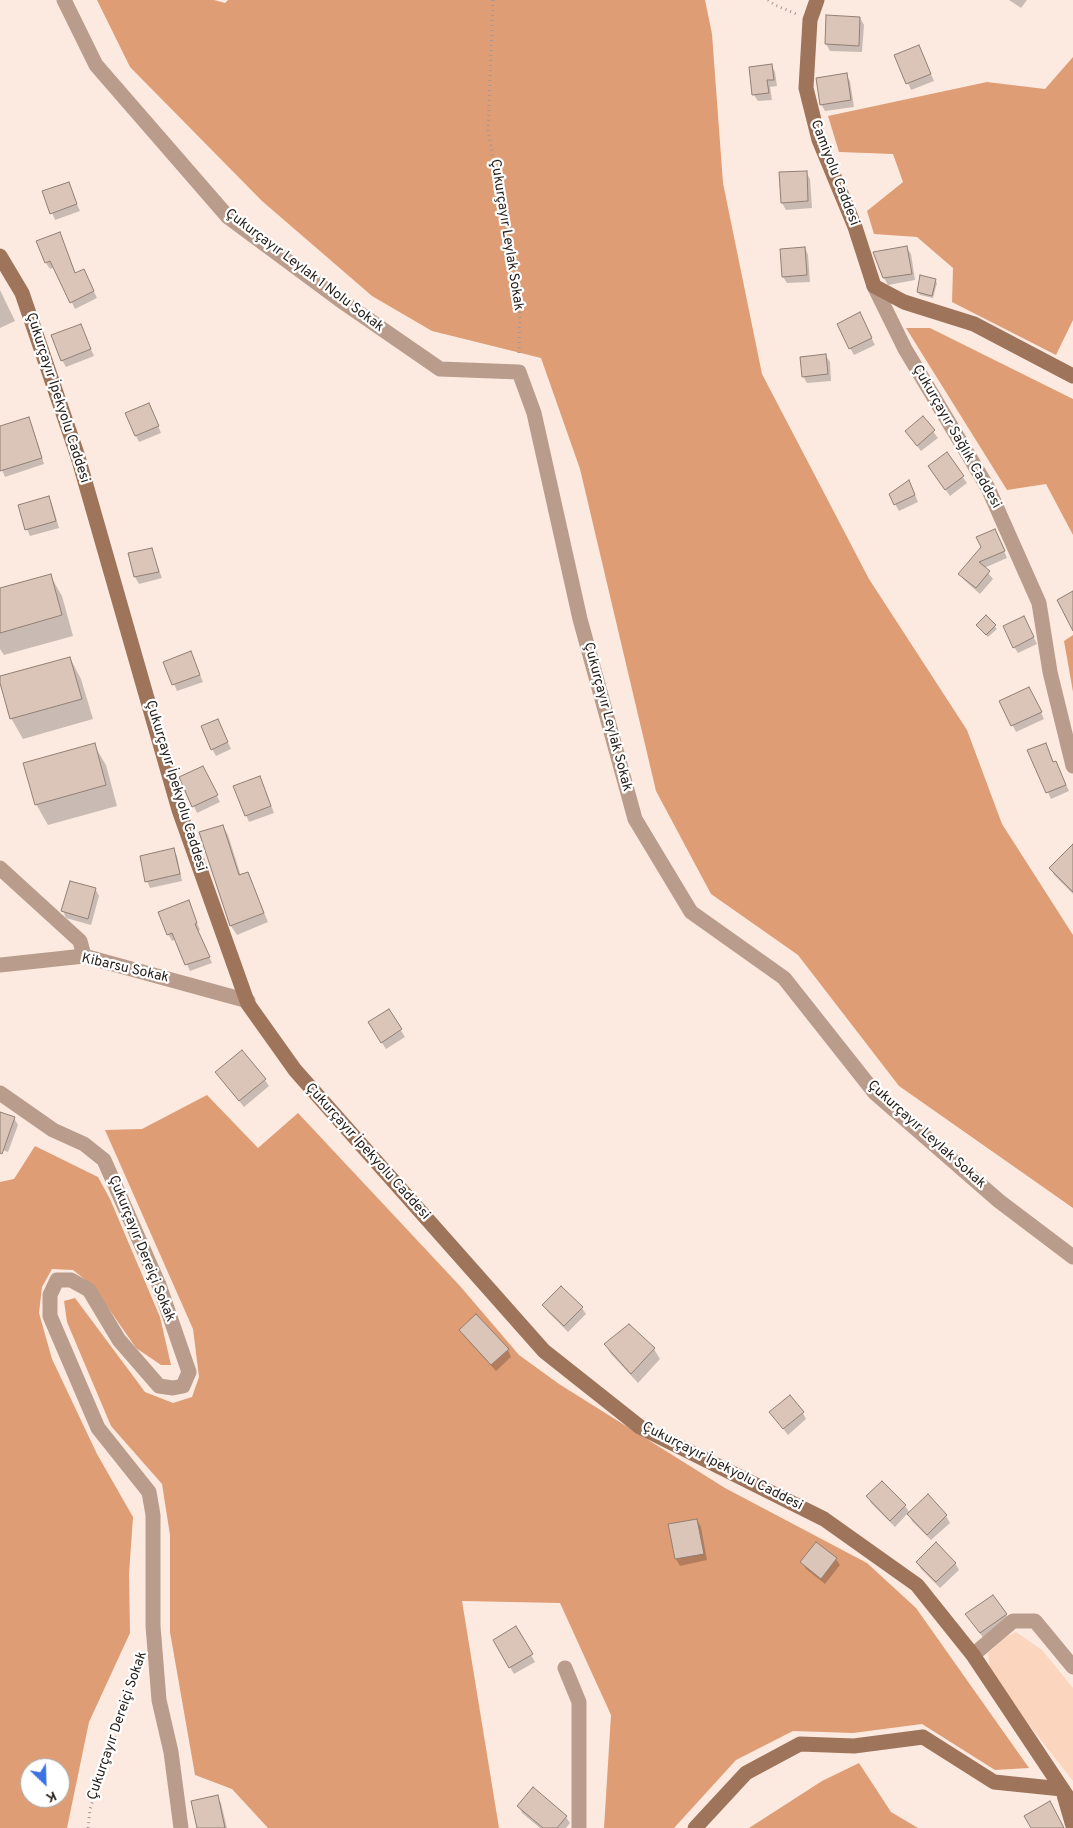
<!DOCTYPE html>
<meta charset="utf-8">
<style>
body{margin:0}
#map{position:relative;width:1073px;height:1828px;overflow:hidden;background:#fceae0;font-family:Overpass,sans-serif}
canvas{display:block}
.north{position:absolute;left:20px;top:1758px;width:50px;height:50px;box-sizing:border-box;background:#fff;border:1px solid #a8a5a3;border-radius:50%;rotate:156deg;font-size:14px;font-weight:700;line-height:20px;text-align:center;color:#251e19}
.north::after{content:'';display:block;margin:auto;width:18px;height:22px;background:#3c73e2;clip-path:polygon(50% 0,100% 100%,50% 72%,0 100%)}
</style>
<div id="map">
<canvas width="1073" height="1828"></canvas>
<div class="north">K</div>
</div>
<script>
const c = document.querySelector('canvas').getContext('2d');
c.lineJoin = 'round';
function paint(path, color) { c.fillStyle = color; c.fill(path, 'evenodd'); }
const toPath = rows => new Path2D(rows.map(r => 'M' + r).join(''));
function trace(path, color, width, dash) { c.strokeStyle = color; c.lineWidth = width; c.lineCap = dash ? 'butt' : 'round'; c.setLineDash(dash || []); c.stroke(path); }
function drawText(font, color, halo, rows, align = 'center') {
  c.font = font + ' Overpass,sans-serif'; c.lineWidth = 4.5; c.setLineDash([]); c.textBaseline = 'middle'; c.strokeStyle = halo; c.fillStyle = color; for (const [text, x, y, turn = 0] of rows) {
    c.save(); c.translate(x, y); c.rotate((+turn || 0) * Math.PI / 180); c.textAlign = isNaN(turn) ? turn : align; if (halo) c.strokeText(text, 0, 0); c.fillText(text, 0, 0); c.restore();
  }
}
paint(toPath([
 [1016,1632,1042,1650,1073,1688,1073,1781,1026,1721,990,1669,988,1653,1006,1637]
]), '#fbd5be');
paint(toPath([
 [97,0,214,0,225,3,228,0,705,0,712,34,723,183,762,374,869,579,967,730,1002,824,1073,935,1073,1208,899,1086,798,955,711,894,656,791,580,469,541,358,432,331,372,296,262,201,130,67],
 [1073,57,1073,320,1056,355,952,302,953,268,917,237,874,234,867,211,903,182,893,154,839,152,828,116,987,82,1045,89],
 [906,328,930,328,1073,399,1073,535,1046,484,1007,490],
 [1073,635,1073,692,1064,641],
 [207,1095,258,1148,298,1113,460,1286,519,1355,559,1384,725,1488,867,1563,916,1608,1029,1768,995,1770,922,1724,853,1733,793,1731,736,1760,674,1828,604,1828,611,1715,560,1603,462,1601,499,1828,268,1828,232,1789,195,1775,170,1632,170,1535,162,1484,111,1426,67,1322,64,1301,75,1298,145,1392,173,1403,192,1397,199,1377,193,1329,105,1130,142,1129],
 [35,1146,98,1177,110,1199,160,1317,171,1365,161,1365,136,1348,93,1286,73,1270,52,1269,42,1287,39,1313,52,1359,97,1454,133,1517,129,1574,130,1633,89,1722,67,1828,0,1828,0,1182,14,1179],
 [30,1768,60,1768,60,1798,30,1798],
 [859,1763,891,1812,918,1828,749,1828,822,1781]
]), '#df9d75');
paint(toPath([
 [1009,0,1027,0,1021,8],
 [828,17,860,18,864,25,862,52,830,51,826,44],
 [919,47,934,81,911,90,896,56],
 [771,65,775,72,777,86,770,87,772,100,758,101,754,95,750,68],
 [846,75,850,81,854,107,825,111,821,104],
 [806,172,810,179,812,208,786,210,782,203],
 [68,183,80,211,55,220,44,192],
 [59,233,76,274,87,277,97,298,75,309,55,267,50,269,46,263,38,242],
 [805,248,808,255,810,282,787,283,783,277],
 [907,248,911,254,915,280,888,285,884,278],
 [935,280,937,283,933,298,920,295,918,292],
 [0,290,15,321,0,328],
 [863,321,875,345,854,355,850,348],
 [80,325,94,356,66,367,62,360],
 [826,356,830,362,831,381,807,383,803,376],
 [152,411,161,433,139,442,136,436],
 [923,418,938,438,921,451,906,432],
 [28,419,32,425,44,464,5,477,0,465,0,428],
 [946,454,967,483,950,496,933,472],
 [912,488,918,502,899,511,895,504],
 [49,497,52,504,59,528,30,536,27,529],
 [998,537,1007,558,984,568,993,579,980,594,964,580,960,574],
 [151,549,162,578,139,584,135,577,130,554],
 [50,575,62,596,73,636,4,655,0,649,0,589],
 [986,617,997,629,988,637,979,628],
 [1027,624,1037,644,1018,653,1014,647],
 [191,653,203,682,177,691,165,662],
 [70,658,81,679,93,719,23,739,11,718,0,678],
 [1033,695,1044,719,1016,732,1001,702],
 [221,727,231,749,216,756,212,749],
 [94,745,106,765,117,806,48,825,36,804],
 [1029,751,1049,751,1054,764,1059,769,1069,791,1051,799],
 [202,767,220,802,197,813,181,778],
 [263,784,274,813,249,822,234,787],
 [223,826,228,835,241,876,248,873,268,922,237,935,231,926,201,833],
 [173,849,177,856,182,881,150,888,147,881],
 [1073,857,1073,894,1054,875,1051,869],
 [71,883,96,890,99,896,91,925,66,918,63,911],
 [188,902,200,930,198,931,212,963,190,971,176,939,172,941,168,934],
 [388,1010,405,1037,386,1049,373,1029],
 [216,1072,265,1080,269,1086,244,1107],
 [0,1113,14,1118,18,1125,8,1152,0,1149],
 [544,1306,582,1308,586,1314,568,1332,548,1312],
 [460,1330,508,1350,511,1357,496,1371,464,1336],
 [605,1344,654,1349,660,1359,638,1383,611,1354],
 [771,1413,803,1413,806,1419,788,1435],
 [882,1482,905,1506,910,1513,928,1496,946,1516,950,1523,931,1540,912,1521,908,1513,895,1527,871,1503,868,1497],
 [697,1520,701,1527,707,1560,680,1566,676,1559,670,1525],
 [836,1559,840,1565,825,1584,806,1569,802,1562],
 [917,1562,955,1563,959,1570,940,1588,921,1569],
 [1006,1614,1010,1621,984,1639,971,1621],
 [516,1628,535,1662,514,1674,494,1640],
 [217,1797,221,1803,227,1828,198,1828],
 [519,1806,566,1817,570,1823,566,1828,540,1828,522,1813]
]), '#0003');
const building = toPath([
 [826,15,860,17,859,46,825,44,826,15],
 [919,45,931,74,906,84,894,55,919,45],
 [772,64,774,80,767,80,769,93,752,95,749,67,772,64],
 [847,73,851,100,820,105,816,78,847,73],
 [807,171,808,201,781,203,779,172,807,171],
 [69,182,77,204,50,214,42,191,69,182],
 [60,232,75,273,84,269,94,291,70,303,50,261,45,263,36,241,60,232],
 [907,246,912,274,883,278,873,252,907,246],
 [805,247,807,275,782,277,780,249,805,247],
 [920,275,936,279,932,296,917,292,920,275],
 [860,312,872,338,849,349,837,324,860,312],
 [81,324,91,349,61,361,51,335,81,324],
 [826,354,828,374,802,377,800,357,826,354],
 [149,403,159,426,135,436,125,413,149,403],
 [923,416,935,430,917,446,905,431,923,416],
 [29,417,42,458,0,471,0,426,29,417],
 [947,452,964,476,945,490,928,466,947,452],
 [909,480,915,495,894,505,889,494,909,480],
 [49,496,56,521,25,530,18,505,49,496],
 [995,529,1005,551,979,562,990,571,976,588,958,574,981,547,976,537,995,529],
 [152,548,159,572,134,577,128,553,152,548],
 [51,574,62,615,0,633,0,588,51,574],
 [1073,591,1073,631,1057,600,1073,591],
 [986,615,996,625,986,635,976,625,986,615],
 [1024,616,1034,637,1013,648,1003,626,1024,616],
 [191,651,200,675,172,685,163,662,191,651],
 [70,657,82,699,10,719,0,683,0,676,70,657],
 [1029,687,1042,712,1011,726,999,701,1029,687],
 [218,719,228,742,211,750,201,726,218,719],
 [95,743,106,785,35,805,23,763,95,743],
 [1046,743,1053,762,1056,761,1066,785,1046,793,1027,750,1046,743],
 [203,766,218,795,192,807,179,777,203,766],
 [260,776,271,806,245,816,233,786,260,776],
 [223,825,239,875,248,872,264,913,230,926,199,832,223,825],
 [1073,844,1073,892,1049,868,1073,844],
 [174,848,180,874,145,882,140,856,174,848],
 [70,881,96,888,88,919,61,911,70,881],
 [189,900,197,923,195,924,210,957,185,965,172,933,167,935,158,912,189,900],
 [389,1009,402,1029,381,1043,368,1022,389,1009],
 [242,1050,266,1079,239,1101,215,1072,242,1050],
 [0,1112,15,1117,2,1154,0,1153,0,1112],
 [561,1286,583,1307,564,1326,542,1305,561,1286],
 [476,1314,509,1349,491,1365,459,1330,476,1314],
 [629,1324,655,1348,631,1374,604,1344,629,1324],
 [790,1395,804,1412,783,1429,769,1412,790,1395],
 [882,1481,906,1505,890,1521,866,1496,882,1481],
 [928,1494,947,1515,927,1535,907,1514,928,1494],
 [697,1519,704,1554,675,1559,668,1524,697,1519],
 [816,1542,837,1558,821,1579,800,1562,816,1542],
 [936,1542,956,1563,936,1582,916,1562,936,1542],
 [993,1595,1007,1614,980,1633,965,1614,993,1595],
 [516,1626,533,1654,509,1668,493,1640,516,1626],
 [533,1787,567,1816,557,1828,543,1828,517,1806,533,1787],
 [218,1795,225,1828,197,1828,191,1801,218,1795],
 [1050,1801,1064,1828,1031,1828,1024,1816,1050,1801]
]);
paint(building, '#dac5b8');
trace(building, '#927f73', 1);
trace(toPath([
 [493,0,488,130,520,307,519,357],
 [768,0,775,5,796,14],
 [88,1828,90,1809,140,1664]
]), '#a59890', 3, [1, 4]);
trace(toPath([
 [64,0,96,65,228,217,340,300,440,369,519,372,534,413,580,619,635,819,691,912,784,978,875,1093,999,1201,1073,1257],
 [874,286,905,349,988,488,1039,603,1050,672,1073,766],
 [0,868,80,941,84,956],
 [0,965,84,956,248,1001],
 [0,1093,53,1130,84,1144,104,1160,159,1285,189,1372,183,1386,173,1388,159,1386,119,1340,89,1290,71,1280,57,1280,50,1295,50,1316,98,1428,149,1492,153,1515,153,1626,159,1700,171,1752,181,1828],
 [973,1655,1013,1621,1035,1621,1073,1667],
 [565,1668,579,1702,579,1828]
]), '#b99c8b', 15);
trace(toPath([
 [817,0,810,20,806,88,819,140,855,227,874,286,904,302,974,324,1073,376],
 [0,256,22,293,78,457,179,810,248,1004,295,1070,544,1351,640,1427,824,1519,917,1585,973,1655,1073,1805],
 [1064,1795,1073,1826],
 [695,1828,746,1773,800,1744,854,1746,923,1737,994,1782,1062,1789]
]), '#9e745b', 15);
drawText('14px', '#251e19', '#fff', [
 ["Camiyolu Caddesi",834,173,69],
 ["Çukurçayır Leylak Sokak",506,235,81],
 ["Çukurçayır Leylak 1 Nolu Sokak",304,271,37],
 ["Çukurçayır İpekyolu Caddesi",57,398,72],
 ["Çukurçayır Sağlık Caddesi",956,437,60],
 ["Çukurçayır Leylak Sokak",607,717,75],
 ["Çukurçayır İpekyolu Caddesi",175,786,73],
 ["Kibarsu Sokak",125,969,13],
 ["Çukurçayır Leylak Sokak",926,1135,42],
 ["Çukurçayır İpekyolu Caddesi",367,1152,48],
 ["Çukurçayır Dereiçi Sokak",141,1249,68],
 ["Çukurçayır İpekyolu Caddesi",722,1467,27],
 ["Çukurçayır Dereiçi Sokak",118,1726,-71]
]);
</script>
